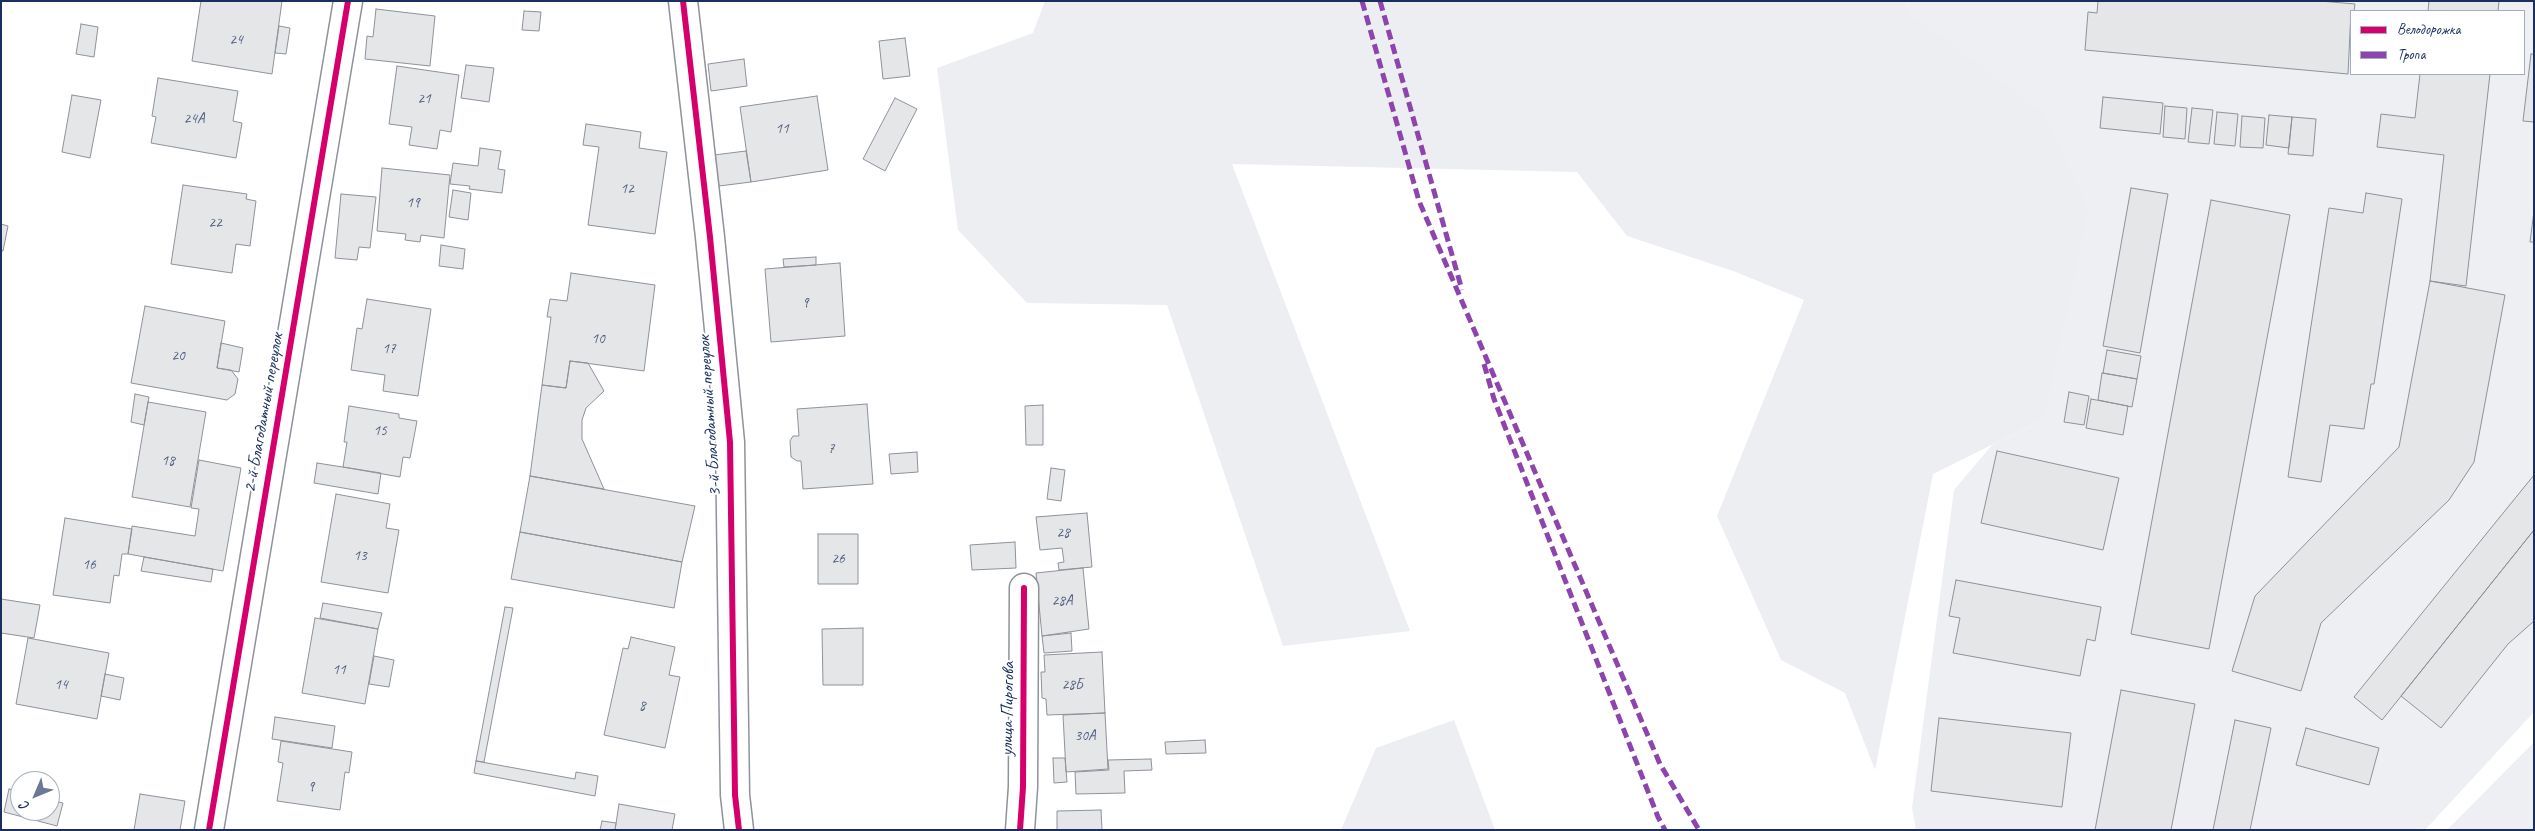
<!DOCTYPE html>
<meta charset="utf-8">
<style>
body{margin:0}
#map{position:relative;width:2535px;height:831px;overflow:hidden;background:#fff;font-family:Caveat,sans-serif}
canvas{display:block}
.frame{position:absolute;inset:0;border:2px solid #1b2f5e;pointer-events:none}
.legend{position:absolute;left:2350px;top:10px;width:175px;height:65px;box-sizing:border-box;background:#fff;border:1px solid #a4acbf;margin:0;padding:6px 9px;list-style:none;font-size:15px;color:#1b2f5e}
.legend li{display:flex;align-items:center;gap:10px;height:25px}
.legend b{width:25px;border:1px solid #a4acbf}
.north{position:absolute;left:10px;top:771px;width:50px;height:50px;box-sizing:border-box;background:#fff;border:1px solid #a4acbf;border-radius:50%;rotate:225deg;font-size:14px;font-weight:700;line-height:20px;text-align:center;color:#1b2f5e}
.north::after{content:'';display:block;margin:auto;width:18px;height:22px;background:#6b7896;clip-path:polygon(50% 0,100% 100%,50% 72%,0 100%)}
</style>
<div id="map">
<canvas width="2535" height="831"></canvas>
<div class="frame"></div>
<ul class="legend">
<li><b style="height:6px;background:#d6006c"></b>Велодорожка</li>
<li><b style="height:6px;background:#8e44ad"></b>Тропа</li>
</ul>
<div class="north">С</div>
</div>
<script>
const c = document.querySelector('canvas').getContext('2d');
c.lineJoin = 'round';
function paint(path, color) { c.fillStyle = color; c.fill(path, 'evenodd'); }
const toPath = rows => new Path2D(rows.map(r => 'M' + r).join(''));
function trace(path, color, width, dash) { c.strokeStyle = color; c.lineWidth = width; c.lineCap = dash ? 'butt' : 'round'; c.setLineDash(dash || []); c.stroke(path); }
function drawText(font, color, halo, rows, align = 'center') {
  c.font = font + ' Caveat,sans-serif'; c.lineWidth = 4; c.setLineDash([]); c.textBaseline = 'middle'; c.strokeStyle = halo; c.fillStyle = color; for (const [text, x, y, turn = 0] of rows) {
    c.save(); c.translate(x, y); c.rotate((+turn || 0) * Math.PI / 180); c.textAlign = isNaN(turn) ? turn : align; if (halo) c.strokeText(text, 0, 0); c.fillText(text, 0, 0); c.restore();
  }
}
paint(toPath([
 [1905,1,2534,1,2534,712,2425,830,1916,830,1912,808,1954,490,1992,445,2044,419,1914,17],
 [2351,11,2524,11,2524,74,2351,74],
 [2534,742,2534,830,2447,830]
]), '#edeff3');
paint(toPath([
 [1045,1,1905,1,1914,17,2043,114,2088,209,2044,419,1933,474,1875,770,1845,693,1781,660,1717,516,1804,300,1736,272,1627,236,1577,172,1232,164,1410,631,1283,646,1167,305,1027,303,958,230,937,68,1033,33],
 [1454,720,1495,830,1341,830,1376,748]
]), '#edeef2');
const building = toPath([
 [201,1,282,1,272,74,192,61,201,1],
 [2098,1,2320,1,2355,4,2354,11,2351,11,2348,74,2085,50,2088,12,2097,13,2098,1],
 [2429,1,2499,1,2498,11,2428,11,2429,1],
 [376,9,435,16,430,66,365,59,367,36,373,37,376,9],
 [524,11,541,12,539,31,522,30,524,11],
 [81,24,98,27,94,57,76,54,81,24],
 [279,26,290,28,286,54,275,53,279,26],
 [905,38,910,76,883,79,879,41,905,38],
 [2531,54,2534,54,2534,122,2523,121,2531,54],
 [744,59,747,86,711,91,708,64,744,59],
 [466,65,494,68,489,102,461,98,466,65],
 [397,66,459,75,451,132,440,130,437,149,409,145,412,127,389,124,397,66],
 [2420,74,2490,74,2466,286,2430,281,2444,155,2377,147,2381,114,2415,118,2420,74],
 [158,78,238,91,233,121,242,123,236,158,151,143,156,117,152,116,158,78],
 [72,95,101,100,90,158,62,152,72,95],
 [817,96,828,170,751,182,740,107,817,96],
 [2103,97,2163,103,2160,134,2100,128,2103,97],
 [895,98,917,109,885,171,863,159,895,98],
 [2165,106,2187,108,2185,139,2163,137,2165,106],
 [2192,108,2213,110,2209,144,2188,142,2192,108],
 [2217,112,2238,114,2235,146,2214,144,2217,112],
 [2269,115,2292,117,2289,148,2266,145,2269,115],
 [2242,116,2265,118,2263,148,2240,147,2242,116],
 [2292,117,2316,119,2313,156,2288,154,2292,117],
 [586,124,641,132,639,148,667,152,655,234,588,225,599,147,583,145,586,124],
 [480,148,501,151,498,169,505,170,502,193,469,189,470,186,450,184,453,163,478,166,480,148],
 [746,151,751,182,719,186,714,155,746,151],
 [382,168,450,175,444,238,421,235,420,242,405,240,406,234,377,231,382,168],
 [183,185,247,194,246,199,256,201,250,246,236,244,232,273,171,264,183,185],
 [2131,188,2168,194,2140,353,2103,346,2131,188],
 [453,190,471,193,468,220,449,217,453,190],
 [2366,193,2402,199,2374,384,2371,384,2364,429,2330,425,2321,482,2288,477,2329,208,2363,213,2366,193],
 [341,194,376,197,370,248,359,247,357,260,335,258,341,194],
 [2211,200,2290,215,2209,649,2131,634,2211,200],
 [2534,211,2534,242,2530,242,2534,211],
 [1,224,8,226,3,251,1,251,1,224],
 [441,245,465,249,463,269,439,266,441,245],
 [816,257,816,265,784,267,783,259,816,257],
 [840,263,845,336,771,342,765,269,840,263],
 [571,273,655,285,644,371,570,361,566,388,542,385,551,317,547,317,550,299,567,301,571,273],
 [2430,281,2505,295,2474,462,2449,500,2321,623,2301,691,2232,671,2255,596,2399,447,2430,281],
 [367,299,431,309,418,396,383,391,385,375,351,370,357,328,362,329,367,299],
 [145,306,225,321,217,368,231,370,238,379,235,394,227,400,131,383,145,306],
 [221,343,243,348,239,372,217,368,221,343],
 [2107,350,2141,356,2137,379,2103,373,2107,350],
 [570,361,588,363,604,391,586,408,582,420,582,439,604,489,530,476,542,385,566,388,570,361],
 [2102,373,2137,379,2132,407,2098,400,2102,373],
 [2069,392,2089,396,2084,425,2064,422,2069,392],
 [135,394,149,397,144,425,131,422,135,394],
 [2091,399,2128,406,2123,435,2086,428,2091,399],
 [148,402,206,412,190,507,132,497,148,402],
 [867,404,873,484,803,489,801,461,797,461,791,457,790,441,793,436,799,436,797,409,867,404],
 [1043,405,1043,445,1026,445,1025,406,1043,405],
 [349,406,399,414,399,418,417,421,410,458,403,457,400,477,343,467,347,442,344,442,349,406],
 [1997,451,2119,478,2103,550,1981,523,1997,451],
 [917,452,918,472,891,474,889,454,917,452],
 [199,460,241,468,223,571,128,554,132,526,195,536,199,509,191,508,199,460],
 [317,463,381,473,378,494,314,483,317,463],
 [1051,468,1065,470,1061,501,1047,499,1051,468],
 [2534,475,2534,530,2382,720,2354,697,2534,475],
 [530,476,695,506,682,562,520,532,530,476],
 [336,494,390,504,386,528,399,530,388,593,321,582,336,494],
 [1087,513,1092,567,1059,570,1058,563,1064,562,1062,548,1040,550,1036,517,1087,513],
 [65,518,132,529,128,554,122,554,119,576,114,575,110,603,53,595,65,518],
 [2534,530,2534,621,2508,644,2441,728,2401,696,2534,530],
 [520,532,682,562,674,608,511,579,520,532],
 [818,534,858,534,858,584,818,584,818,534],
 [1015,542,1016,568,972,570,970,545,1015,542],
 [144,557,213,569,211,582,141,571,144,557],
 [1083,568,1089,629,1042,636,1036,573,1083,568],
 [1956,580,2101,607,2095,641,2087,639,2080,676,1953,653,1960,618,1949,616,1956,580],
 [1,599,40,605,34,638,1,633,1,599],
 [323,603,382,613,378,629,320,618,323,603],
 [505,607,513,608,484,762,476,761,505,607],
 [315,618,378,629,365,704,302,693,315,618],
 [863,628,863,685,823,685,822,629,863,628],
 [1071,633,1072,651,1044,653,1042,636,1071,633],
 [631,637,675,647,669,675,680,677,665,748,604,735,623,648,628,649,631,637],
 [28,638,109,653,97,719,16,704,28,638],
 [1102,652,1105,713,1047,715,1046,699,1042,698,1041,672,1045,672,1044,655,1102,652],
 [374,656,394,660,389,687,369,684,374,656],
 [105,674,124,678,120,700,101,696,105,674],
 [2121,690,2195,704,2171,830,2095,830,2121,690],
 [1105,713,1108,769,1066,772,1063,715,1105,713],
 [275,717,335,726,332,748,272,739,275,717],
 [1939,718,2071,733,2062,807,1931,791,1939,718],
 [2235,720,2271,728,2250,830,2213,830,2235,720],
 [2306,728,2379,748,2369,785,2296,765,2306,728],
 [1205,740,1206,753,1166,754,1165,742,1205,740],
 [281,741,352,752,349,773,345,772,340,810,277,801,283,763,278,762,281,741],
 [1053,758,1065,758,1067,782,1054,783,1053,758],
 [1151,759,1152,770,1124,771,1125,793,1076,794,1075,772,1109,770,1108,760,1151,759],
 [476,761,575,779,576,772,598,776,595,796,474,773,476,761],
 [9,789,20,792,20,811,50,811,50,800,63,803,57,826,4,812,9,789],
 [140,794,185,801,180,830,134,830,140,794],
 [619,804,675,814,672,830,615,830,619,804],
 [1101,810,1102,830,1057,830,1057,811,1101,810],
 [602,821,616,823,615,830,600,830,602,821]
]);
paint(building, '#e5e6e8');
trace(building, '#8e929a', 1);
const minor = toPath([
 [683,1,710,237,730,442,735,795,739,830],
 [209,830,348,1],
 [1020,830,1023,787,1024,588]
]);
trace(minor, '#8e929a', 31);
trace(minor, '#fff', 28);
trace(toPath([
 [1362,1,1419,201,1660,764,1699,830],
 [1380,1,1462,290],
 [1484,364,1494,399,1658,817,1665,830]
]), '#8e44ad', 5, [10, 5]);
trace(toPath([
 [683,1,710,237,730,442,735,795,739,830],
 [209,830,348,1],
 [1020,830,1023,787,1024,588]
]), '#d6006c', 6);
drawText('15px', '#4e5d80', null, [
 ["24",236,40],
 ["21",424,99],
 ["24А",194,119],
 ["11",782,129],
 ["12",627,189],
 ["19",413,203],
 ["22",215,223],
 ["9",805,303],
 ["10",598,339],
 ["17",389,349],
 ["20",178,356],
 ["15",380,431],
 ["7",831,449],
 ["18",168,461],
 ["28",1063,533],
 ["13",360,556],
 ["26",838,559],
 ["16",89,565],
 ["28А",1062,601],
 ["11",339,670],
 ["14",61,685],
 ["28Б",1072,685],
 ["8",642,706],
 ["30А",1085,736],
 ["9",311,787]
]);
drawText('18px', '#1b2f5e', '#fff', [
 ["2-й Благодатный переулок",264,413,-80],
 ["3-й Благодатный переулок",710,416,-94],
 ["улица Пирогова",1008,709,-89]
]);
</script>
